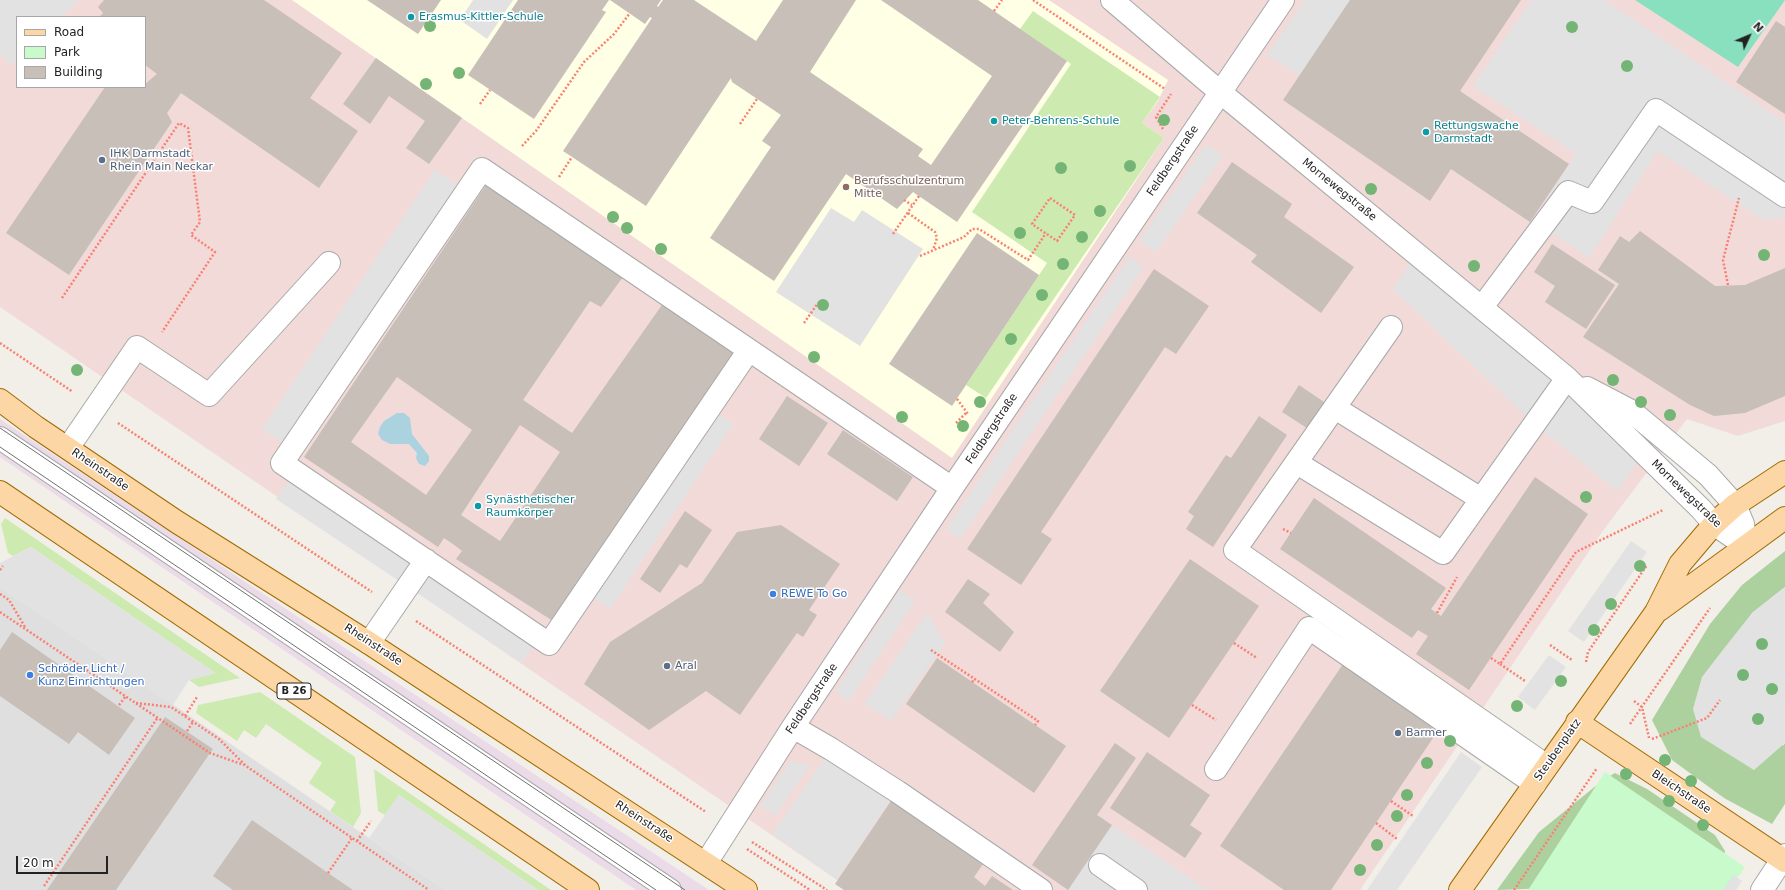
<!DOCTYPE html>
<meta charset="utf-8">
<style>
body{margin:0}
#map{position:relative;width:1785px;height:890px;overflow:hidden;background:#f2efe9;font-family:"DejaVu Sans",sans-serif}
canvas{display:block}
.legend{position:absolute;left:16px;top:16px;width:130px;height:72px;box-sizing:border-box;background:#fff;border:1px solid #a7a7a7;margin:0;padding:5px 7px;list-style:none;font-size:12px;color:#222}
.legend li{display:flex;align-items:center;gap:8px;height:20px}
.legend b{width:20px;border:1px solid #a7a7a7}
.north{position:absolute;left:1729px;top:16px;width:40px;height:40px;-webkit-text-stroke:3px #fff;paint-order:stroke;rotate:46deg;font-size:11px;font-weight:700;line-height:16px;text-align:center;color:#222}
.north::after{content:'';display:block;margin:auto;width:14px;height:18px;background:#222;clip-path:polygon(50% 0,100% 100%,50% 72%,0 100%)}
.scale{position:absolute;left:16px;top:856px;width:92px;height:18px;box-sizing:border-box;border:2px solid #222;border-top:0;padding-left:5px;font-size:12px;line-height:14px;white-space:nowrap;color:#222;-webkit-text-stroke:3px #fff;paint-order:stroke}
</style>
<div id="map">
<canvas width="1785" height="890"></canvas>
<ul class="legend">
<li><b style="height:5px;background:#fcd6a4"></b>Road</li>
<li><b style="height:11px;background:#c8facc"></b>Park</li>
<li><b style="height:11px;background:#c7bfb8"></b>Building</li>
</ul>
<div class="north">N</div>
<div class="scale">20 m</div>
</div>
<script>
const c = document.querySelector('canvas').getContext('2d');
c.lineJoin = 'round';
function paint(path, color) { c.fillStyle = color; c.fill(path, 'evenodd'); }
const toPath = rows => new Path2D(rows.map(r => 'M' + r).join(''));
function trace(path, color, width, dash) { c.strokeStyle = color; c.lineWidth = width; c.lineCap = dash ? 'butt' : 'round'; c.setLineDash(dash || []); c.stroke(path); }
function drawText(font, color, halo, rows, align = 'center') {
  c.font = font + ' "DejaVu Sans",sans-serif'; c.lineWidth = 3; c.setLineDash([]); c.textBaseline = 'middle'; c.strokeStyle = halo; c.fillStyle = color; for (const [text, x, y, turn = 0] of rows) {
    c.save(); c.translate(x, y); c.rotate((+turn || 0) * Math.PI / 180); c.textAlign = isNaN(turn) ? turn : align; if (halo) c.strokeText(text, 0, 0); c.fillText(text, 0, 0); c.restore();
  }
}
paint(toPath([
 [0,587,369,838,445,890,0,890]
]), '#e0dfdf');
paint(toPath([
 [0,0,1785,0,1785,421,1738,436,1687,419,1602,532,1360,890,852,890,0,307],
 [17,17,145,17,145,87,17,87]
]), '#f2dad9');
paint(toPath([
 [0,419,709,890,636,890,0,457]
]), '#ebdbe8');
paint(toPath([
 [292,0,1049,0,1168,80,1158,101,1142,123,1164,138,952,458]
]), '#ffffe5');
paint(toPath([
 [1033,11,1160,97,1142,123,1164,138,986,398,966,385,1047,263,972,212,1071,64,1020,29],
 [5,518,240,678,199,687,189,680,215,673,31,547,13,556,8,553,1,524],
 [260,692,355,757,361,813,353,827,330,811,336,802,309,783,322,763,266,724,256,738,244,730,237,741,196,713,198,705],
 [374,769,551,890,538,890,399,795,385,815,378,811]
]), '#cdebb0');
paint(toPath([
 [1785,551,1785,587,1752,613,1783,746,1785,743,1785,804,1772,824,1724,798,1672,760,1652,720,1710,624,1742,585],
 [1615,773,1647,789,1715,835,1725,851,1721,882,1497,890,1539,832,1603,780]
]), '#add19e');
paint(toPath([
 [1605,772,1745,867,1729,890,1528,890]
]), '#c8facc');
paint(toPath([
 [1635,0,1785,0,1738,67]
]), '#88e0be');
paint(toPath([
 [0,0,79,0,61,17,17,17,17,59,11,65,0,53],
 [473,0,513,0,487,39,460,20],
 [1305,0,1350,0,1300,76,1267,55],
 [1531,0,1604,0,1785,122,1785,217,1763,220,1658,151,1589,258,1533,220,1576,154,1473,86],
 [1206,144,1223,156,1156,252,1139,241],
 [435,170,471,194,298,453,262,429],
 [831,208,854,222,862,210,923,249,860,346,776,292],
 [1416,253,1644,453,1617,491,1532,422,1393,289],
 [1129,257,1144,267,960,539,946,529],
 [704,404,733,424,610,609,580,589],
 [299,464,545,628,522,663,276,499],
 [1631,541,1647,552,1584,642,1568,631],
 [31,547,215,673,189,680,173,705,0,587,0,563],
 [1785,587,1785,743,1754,770,1701,737,1693,709,1702,677,1722,651,1752,613],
 [900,590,915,601,848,702,836,691],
 [927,613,945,643,891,721,864,704],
 [1549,655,1566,667,1535,710,1518,697],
 [831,749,896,792,837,880,772,834],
 [1461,752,1482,767,1397,890,1367,890],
 [790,761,810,765,775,816,760,806],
 [399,795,538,890,445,890,429,879,369,838],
 [1112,825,1207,890,1068,890],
 [1733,875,1742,881,1736,890,1723,890]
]), '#e2e2e2');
paint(toPath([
 [397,413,404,413,410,418,412,434,429,456,429,461,425,466,419,464,416,458,417,453,409,444,390,444,382,440,378,434,380,427,384,421]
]), '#aad3df');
paint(toPath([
 [104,0,264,0,342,53,310,98,358,131,319,188,181,93,167,113,172,122,69,275,6,233,105,87,145,87,145,84,157,74,145,65,145,17,99,17,103,13,98,7],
 [367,0,441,0,418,34],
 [518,0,609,0,602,10,606,12,534,119,468,75],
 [610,0,661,0,657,6,658,7,663,0,694,0,756,41,783,0,856,0,810,72,923,149,918,156,931,165,992,76,881,0,978,0,1067,61,957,222,913,192,897,209,846,174,774,281,710,238,771,147,762,141,781,115,732,82,731,78,646,206,563,151,652,18,650,17,645,24],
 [1350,0,1521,0,1460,91,1569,164,1530,222,1451,169,1430,201,1283,100],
 [1776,21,1785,27,1785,114,1736,82],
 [376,58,462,118,429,164,406,148,425,121,389,96,370,124,343,104],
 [1232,162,1292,204,1284,217,1354,267,1321,313,1251,262,1257,255,1197,213],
 [488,182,623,277,601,307,590,301,523,400,572,433,664,302,738,353,556,623,456,559,462,551,453,544,444,538,438,547,304,457],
 [397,377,472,430,426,495,351,442],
 [520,425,560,452,500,541,461,515],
 [1640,231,1715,286,1745,285,1785,268,1785,396,1745,413,1714,416,1690,405,1583,337,1619,284,1598,270,1620,236,1629,242],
 [977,233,1039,275,952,406,889,364],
 [1552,244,1615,285,1586,329,1545,302,1555,286,1534,272],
 [1154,269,1209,306,1176,354,1165,347,1041,532,1052,539,1021,585,967,549],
 [1299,385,1330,406,1313,432,1282,412],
 [787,396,828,423,799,466,759,439],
 [1259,416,1287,435,1213,547,1186,529,1194,516,1188,512,1226,455,1231,458],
 [843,430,913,477,897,501,827,454],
 [1535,477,1588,514,1469,690,1416,654,1428,636,1418,630,1412,638,1280,549,1314,498,1446,588,1431,609,1441,616],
 [685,511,712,530,687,568,680,564,660,593,640,579],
 [781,525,840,564,809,610,817,615,803,637,797,633,740,715,706,691,649,730,584,684,610,642,702,583,737,532],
 [1190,559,1259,606,1169,738,1100,691],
 [968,579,990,594,983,603,1014,632,1000,652,945,612],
 [12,632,135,718,109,755,78,732,69,744,0,696,0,650],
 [937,658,1066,746,1034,793,906,704],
 [1343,664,1439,729,1331,890,1284,890,1220,846],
 [165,717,213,749,210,753,116,890,47,890],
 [1115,743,1136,758,1097,815,1112,825,1068,890,1032,865],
 [1147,752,1210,795,1190,825,1202,833,1185,858,1110,808],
 [891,801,983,864,974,877,985,886,992,876,1013,890,844,890,835,884],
 [252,820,328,873,353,890,233,890,213,876]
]), '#c7bfb8');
const minor = toPath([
 [1112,0,1220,92,1567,378,1701,509,1714,524,1746,546],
 [1482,307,1568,192,1592,202,1656,110,1785,196],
 [1391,327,1235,550,1547,766],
 [749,350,549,644,282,463,482,169,749,350,952,488],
 [1587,388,1631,411,1708,475,1735,505,1743,524,1746,546],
 [1335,408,1481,499],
 [0,438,670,890],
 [68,448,137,347,209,395,329,263],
 [1297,463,1443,553,1567,378],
 [369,643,426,560],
 [793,727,831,749,898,792,1041,890],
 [1216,769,1309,628,1535,784],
 [706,863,793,727,952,488,1283,0],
 [1100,865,1136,890],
 [1762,890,1785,855]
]);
const major = toPath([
 [0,400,36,427,177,522,369,643,746,890],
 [0,492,588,890],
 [1659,610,1785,518],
 [1577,722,1785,861],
 [1460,890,1656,612,1680,564,1714,524,1735,505,1785,472]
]);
trace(minor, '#a9a9a9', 24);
trace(major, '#a06b00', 24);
trace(toPath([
 [1033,0,1165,89],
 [994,11,1002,0],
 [480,104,490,90],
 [740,124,757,99],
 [1163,129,1156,117,1171,94],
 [522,146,536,131,584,62,614,34,630,13],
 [559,177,572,157],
 [1050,198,1075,215,1057,241,1032,224,1050,198],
 [904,200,912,205],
 [908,213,935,232,937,238,933,250],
 [893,234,919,196],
 [920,256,964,237,972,229,979,229,1028,260,1046,233],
 [1728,285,1723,260,1739,198],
 [62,298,179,123,188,128,200,222,191,235,215,252,162,332],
 [804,323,818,303],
 [0,343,73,392],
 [957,399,968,414],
 [118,423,372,592],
 [956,423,967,412],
 [1283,529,1291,533],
 [0,570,3,566],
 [0,594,9,600,25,627],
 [0,612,210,753,244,765],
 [1437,613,1457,577],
 [416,621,706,812],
 [1234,643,1257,658],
 [1550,645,1572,660],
 [931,650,1038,721,1035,725],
 [1491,658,1500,664,1576,552,1663,510],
 [1586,662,1588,652,1647,565],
 [1500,664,1525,681],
 [972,682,975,679],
 [1634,701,1642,707,1649,738],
 [136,703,171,707,219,739,246,766,429,890],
 [119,705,126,696],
 [1192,705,1216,720],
 [185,716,197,697],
 [1630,724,1710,608],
 [187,731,193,722],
 [1652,739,1707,718,1720,700],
 [1391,801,1413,816],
 [1376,823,1397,839],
 [357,841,371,821],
 [752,842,827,890],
 [747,849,810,890],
 [328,873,352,838],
 [44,886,158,717],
 [1514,890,1597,768]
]), '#fa8072', 2.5, [2, 2]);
trace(minor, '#fff', 22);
trace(major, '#fcd6a4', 22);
trace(toPath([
 [0,428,685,890],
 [0,447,656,890]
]), '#707070', 1);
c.fillStyle = '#74b475';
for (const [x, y] of [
 [430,26],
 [1572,27],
 [1627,66],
 [459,73],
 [426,84],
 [1164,120],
 [1130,166],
 [1061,168],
 [1371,189],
 [1100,211],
 [613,217],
 [627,228],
 [1020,233],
 [1082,237],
 [661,249],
 [1764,255],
 [1063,264],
 [1474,266],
 [1042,295],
 [823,305],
 [1011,339],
 [814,357],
 [77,370],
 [1613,380],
 [980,402],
 [1641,402],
 [1670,415],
 [902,417],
 [963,426],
 [1586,497],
 [1640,566],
 [1611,604],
 [1594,630],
 [1762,644],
 [1743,675],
 [1561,681],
 [1772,689],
 [1517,706],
 [1758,719],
 [1450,741],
 [1665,760],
 [1427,763],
 [1626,774],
 [1691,781],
 [1407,795],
 [1669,801],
 [1397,816],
 [1703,825],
 [1377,845],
 [1360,870]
]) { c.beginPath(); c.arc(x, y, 6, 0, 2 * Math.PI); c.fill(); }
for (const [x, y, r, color] of [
 [411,17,4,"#0f9aa8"],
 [994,121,4,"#0f9aa8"],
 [1426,132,4,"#0f9aa8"],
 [102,160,4,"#5c6f8a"],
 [846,187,4,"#8d6e63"],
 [478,506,4,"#0f9aa8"],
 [773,594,4,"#3f7fe0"],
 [667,666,4,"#5c6f8a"],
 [30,675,4,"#3f7fe0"],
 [1398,733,4,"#5c6f8a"]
]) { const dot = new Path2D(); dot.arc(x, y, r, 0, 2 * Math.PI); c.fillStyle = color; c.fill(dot); trace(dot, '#fff', 1.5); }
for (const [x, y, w] of [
 [294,691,34]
]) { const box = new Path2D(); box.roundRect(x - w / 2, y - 8, w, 16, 3); c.fillStyle = '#fff'; c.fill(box); trace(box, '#222', 1); }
drawText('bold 10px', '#222', null, [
 ["B 26",294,691]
]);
drawText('11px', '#0d838f', '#fff', [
 ["Erasmus-Kittler-Schule",419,17],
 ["Peter-Behrens-Schule",1002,121],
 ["Rettungswache",1434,126],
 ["Darmstadt",1434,139],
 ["Synästhetischer",486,500],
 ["Raumkörper",486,513]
], 'left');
drawText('11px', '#4e5e75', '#fff', [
 ["IHK Darmstadt",110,154],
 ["Rhein Main Neckar",110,167],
 ["Aral",675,666],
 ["Barmer",1406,733]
], 'left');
drawText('11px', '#222', '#fff', [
 ["Feldbergstraße",1173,161,-56],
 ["Mornewegstraße",1339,190,39],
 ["Feldbergstraße",992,429,-56],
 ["Rheinstraße",100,470,34],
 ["Mornewegstraße",1686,494,44],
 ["Rheinstraße",373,645,33],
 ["Feldbergstraße",812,699,-56],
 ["Steubenplatz",1558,750,-55],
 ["Bleichstraße",1681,792,34],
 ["Rheinstraße",644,822,33]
]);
drawText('11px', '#785e54', '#fff', [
 ["Berufsschulzentrum",854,181],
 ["Mitte",854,194]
], 'left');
drawText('11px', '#366cbe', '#fff', [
 ["REWE To Go",781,594],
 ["Schröder Licht /",38,669],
 ["Kunz Einrichtungen",38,682]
], 'left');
</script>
